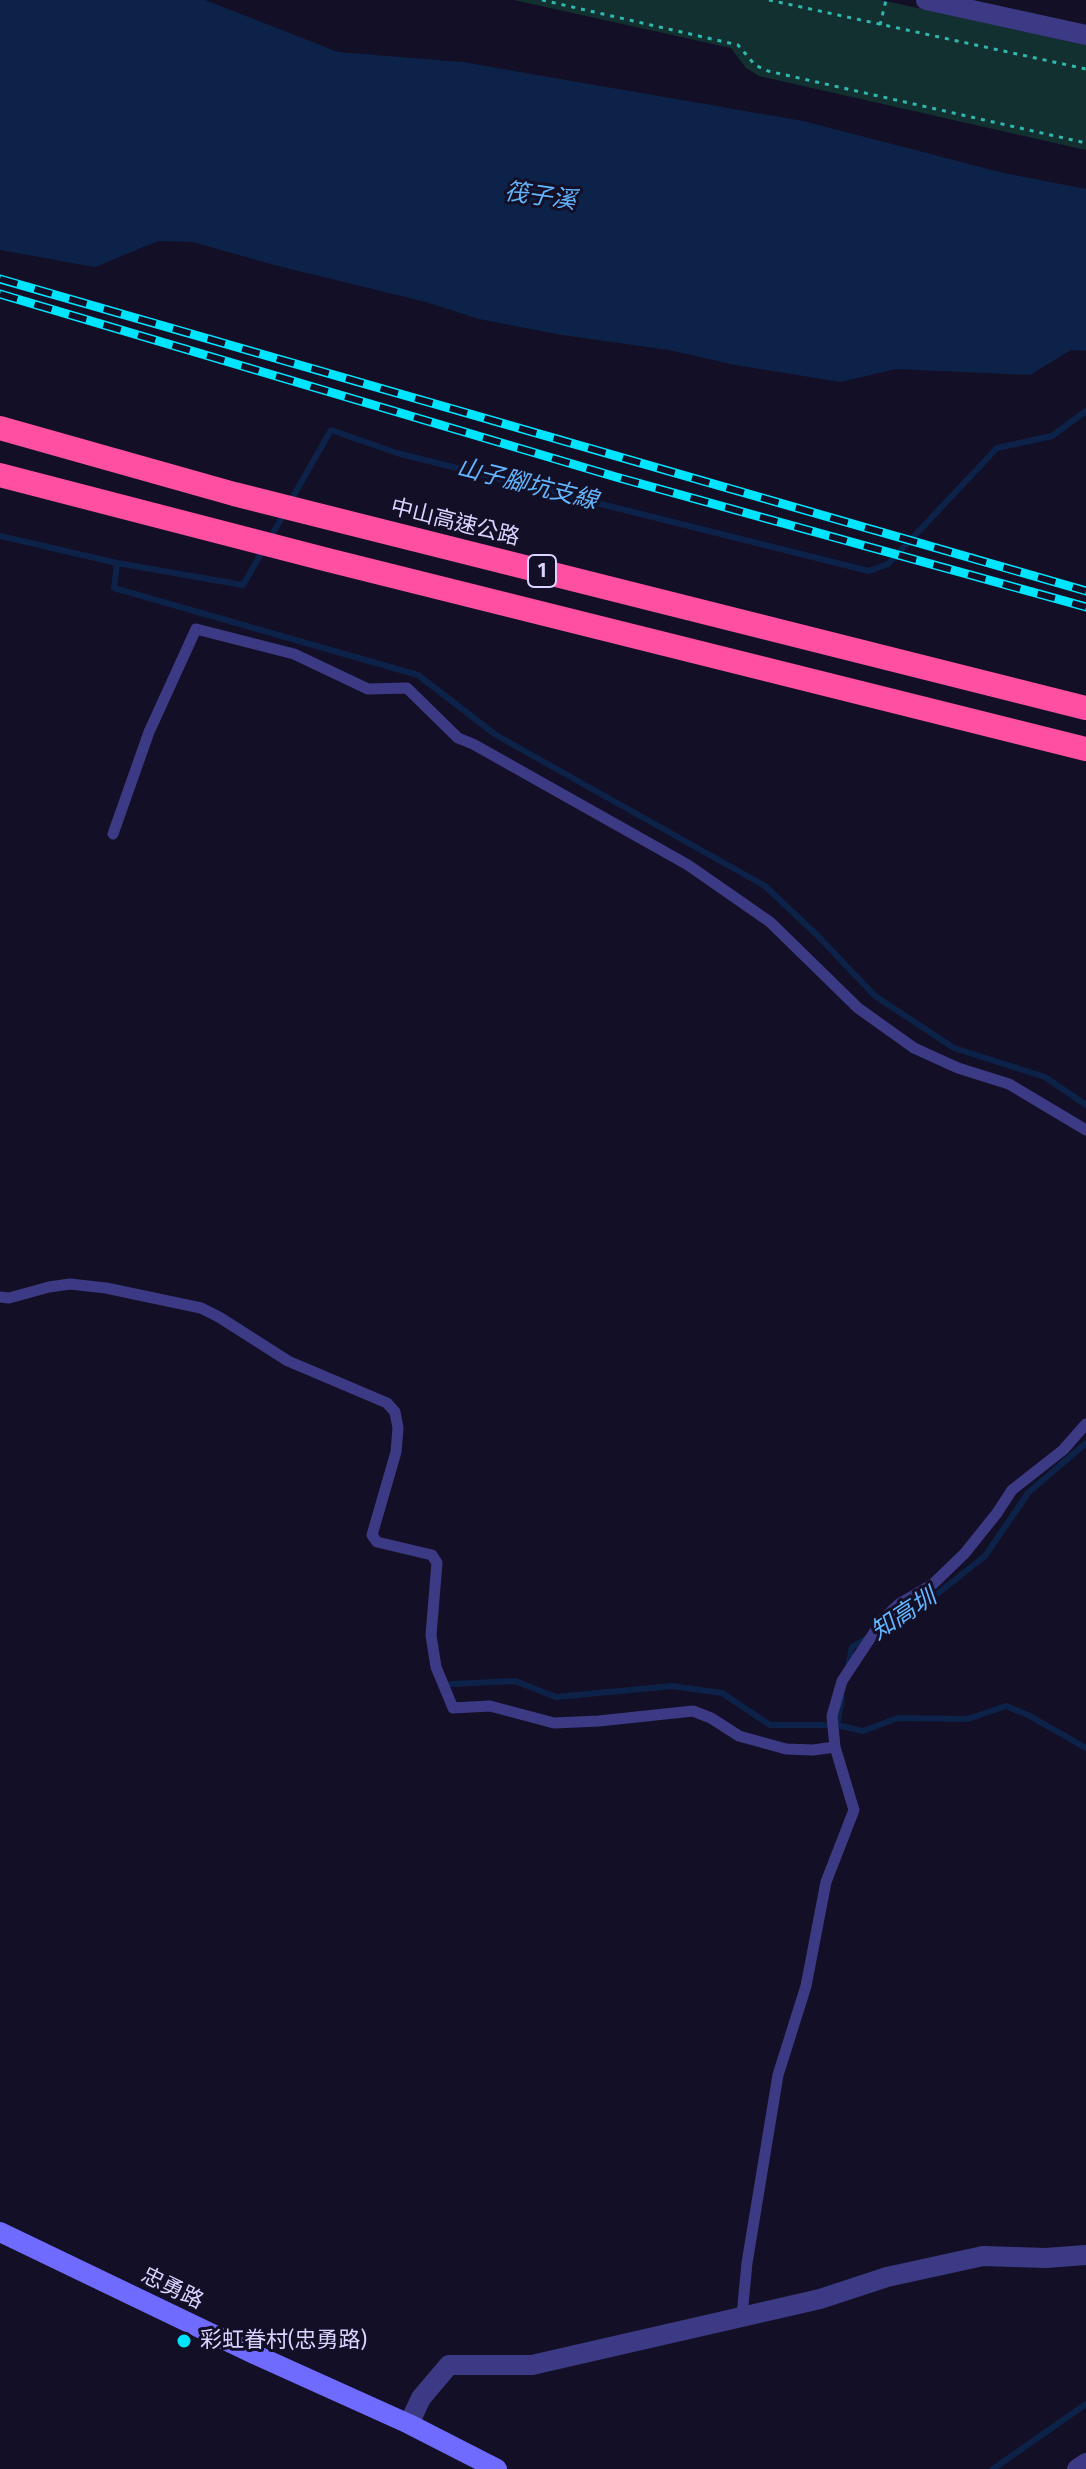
<!DOCTYPE html>
<meta charset="utf-8">
<style>
body{margin:0}
canvas{display:block;background:#130f26}
</style>
<canvas width="1086" height="2469"></canvas>
<script>
const c = document.querySelector('canvas').getContext('2d');
c.lineJoin = 'round';
function paint(path, color) { c.fillStyle = color; c.fill(path, 'evenodd'); }
const toPath = rows => new Path2D(rows.map(r => 'M' + r).join(''));
function trace(path, color, width, dash) { c.strokeStyle = color; c.lineWidth = width; c.lineCap = dash ? 'butt' : 'round'; c.setLineDash(dash || []); c.stroke(path); }
function drawText(font, color, halo, rows, align = 'center') {
  c.font = font + ' "Fira Sans Condensed","Noto Sans TC",sans-serif'; c.lineWidth = 6; c.setLineDash([]); c.textBaseline = 'middle'; c.strokeStyle = halo; c.fillStyle = color; for (const [text, x, y, turn = 0] of rows) {
    c.save(); c.translate(x, y); c.rotate((+turn || 0) * Math.PI / 180); c.textAlign = isNaN(turn) ? turn : align; if (halo) c.strokeText(text, 0, 0); c.fillText(text, 0, 0); c.restore();
  }
}
paint(toPath([
 [514,0,881,0,1086,45,1086,150,759,76,746,68,731,48]
]), '#12302f');
paint(toPath([
 [0,0,205,0,338,52,462,62,803,121,1004,173,1086,189,1086,351,1071,350,1030,375,895,369,841,382,735,365,669,350,562,335,479,319,426,302,278,266,193,242,158,241,95,267,0,250]
]), '#0c2248');
trace(toPath([
 [290,502,331,430,397,453,869,571,888,564,997,448,1052,436,1086,411],
 [0,536,117,563,243,585,263,550],
 [269,540,285,512],
 [117,563,114,588,418,675,496,735,765,886,818,936,875,996,954,1048,1045,1077,1086,1105],
 [879,1631,922,1606,985,1556,1028,1493,1086,1443],
 [848,1667,852,1647,866,1639],
 [451,1684,515,1681,556,1697,672,1686,722,1693,770,1725,837,1725,842,1698],
 [837,1725,863,1731,898,1718,968,1719,1006,1706,1028,1715,1086,1748],
 [993,2469,1086,2404]
]), '#0c2248', 6);
trace(toPath([
 [542,0,738,45,755,65,768,71,1086,143],
 [769,0,1086,69],
 [880,25,886,0]
]), '#2fb8b0', 3, [4, 6]);
trace(toPath([
 [113,834,149,732,196,629,294,654,368,689,407,688,458,738,473,744,688,865,770,922,858,1008,914,1048,958,1068,1009,1084,1086,1130],
 [0,1297,9,1298,49,1287,70,1284,106,1288,201,1308,219,1317,288,1361,387,1403,395,1412,398,1428,396,1452,372,1535,377,1542,432,1555,437,1563,431,1635,436,1667,453,1708,490,1706,554,1723,599,1721,693,1711,711,1718,739,1736,786,1749,813,1750,835,1747],
 [742,2315,747,2263,778,2075,806,1986,826,1882,854,1810,835,1747,832,1716,842,1681,883,1619,899,1604,933,1584,965,1553,997,1513,1012,1490,1063,1450,1086,1424]
]), '#3d3a85', 11);
trace(toPath([
 [926,0,1086,35],
 [409,2424,421,2398,449,2365,532,2365,820,2299,887,2277,983,2256,1046,2258,1086,2255],
 [1077,2469,1086,2463]
]), '#3d3a85', 20);
trace(toPath([
 [0,2232,256,2355,409,2424,497,2469]
]), '#6f6bff', 20);
trace(toPath([
 [0,428,234,494,1086,708],
 [0,475,328,560,1086,749]
]), '#ff4fa3', 24);
const rail = toPath([
 [0,279,1086,591],
 [0,294,616,477,1086,607]
]);
trace(rail, '#00e5ff', 9);
trace(rail, '#130f26', 6, [18]);
for (const [x, y, r, color] of [
 [184,2341,8,"#00e5ff"]
]) { const dot = new Path2D(); dot.arc(x, y, r, 0, 2 * Math.PI); c.fillStyle = color; c.fill(dot); trace(dot, '#130f26', 3); }
for (const [x, y, w] of [
 [542,571,28]
]) { const box = new Path2D(); box.roundRect(x - w / 2, y - 16, w, 32, 6); c.fillStyle = '#130f26'; c.fill(box); trace(box, '#d9d4ff', 2); }
drawText('bold 20px', '#d9d4ff', null, [
 ["1",542,571]
]);
drawText('22px', '#d9d4ff', '#130f26', [
 ["中山高速公路",455,523,14],
 ["忠勇路",172,2289,26]
]);
drawText('22px', '#d9d4ff', '#130f26', [
 ["彩虹眷村(忠勇路)",200,2341]
], 'left');
drawText('italic 24px', '#62b6ff', '#130f26', [
 ["筏子溪",540,197,8],
 ["山子腳坑支線",527,485,14],
 ["知高圳",904,1615,-33]
]);
</script>
